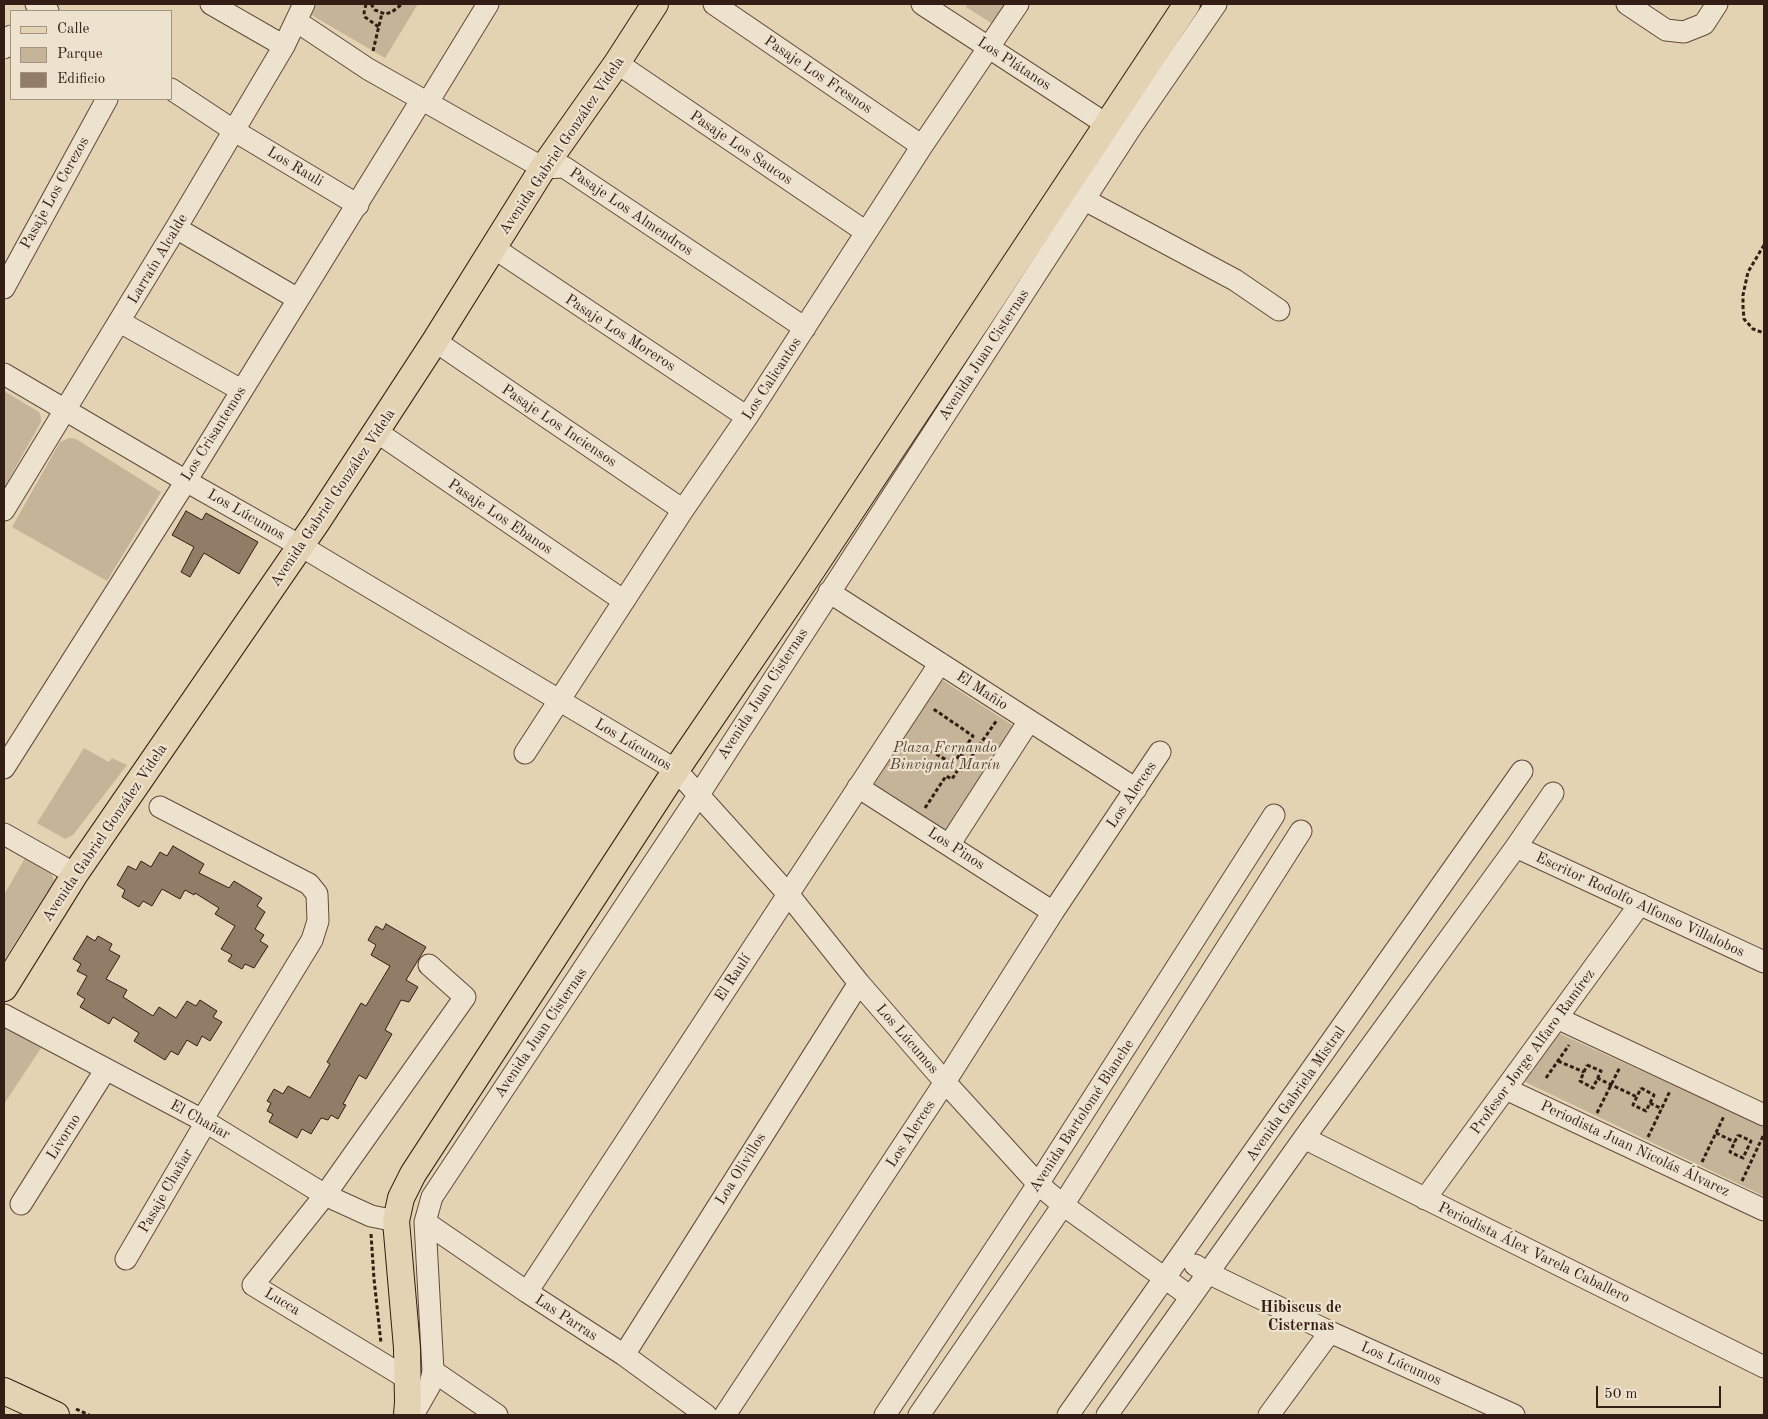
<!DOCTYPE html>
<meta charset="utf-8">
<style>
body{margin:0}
#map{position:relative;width:1768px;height:1419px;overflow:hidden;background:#e4d3b3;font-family:"Old Standard TT",serif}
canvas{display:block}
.frame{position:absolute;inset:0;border:5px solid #341d14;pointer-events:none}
.legend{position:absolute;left:10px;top:10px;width:162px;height:90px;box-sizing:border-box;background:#ede2ce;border:1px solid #a39384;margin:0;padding:6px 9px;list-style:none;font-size:15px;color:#341d14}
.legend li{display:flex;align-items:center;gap:10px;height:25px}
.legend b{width:25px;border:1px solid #a39384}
.scale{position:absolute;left:1596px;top:1386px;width:125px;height:22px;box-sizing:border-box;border:2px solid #341d14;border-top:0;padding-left:6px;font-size:15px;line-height:18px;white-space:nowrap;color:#341d14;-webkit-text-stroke:4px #ede2ce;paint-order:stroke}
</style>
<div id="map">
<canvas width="1768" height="1419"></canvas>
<div class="frame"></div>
<ul class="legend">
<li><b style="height:6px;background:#e4d3b3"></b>Calle</li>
<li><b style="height:14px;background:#c6b498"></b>Parque</li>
<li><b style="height:14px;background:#907c67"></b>Edificio</li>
</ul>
<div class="scale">50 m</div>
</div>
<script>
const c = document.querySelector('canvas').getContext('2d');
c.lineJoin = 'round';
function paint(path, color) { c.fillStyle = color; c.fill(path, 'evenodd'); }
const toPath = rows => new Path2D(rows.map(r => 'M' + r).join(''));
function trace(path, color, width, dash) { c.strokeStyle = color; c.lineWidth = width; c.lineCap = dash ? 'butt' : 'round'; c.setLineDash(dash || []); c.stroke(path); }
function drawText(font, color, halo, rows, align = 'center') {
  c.font = font + ' "Old Standard TT",serif'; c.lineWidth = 4.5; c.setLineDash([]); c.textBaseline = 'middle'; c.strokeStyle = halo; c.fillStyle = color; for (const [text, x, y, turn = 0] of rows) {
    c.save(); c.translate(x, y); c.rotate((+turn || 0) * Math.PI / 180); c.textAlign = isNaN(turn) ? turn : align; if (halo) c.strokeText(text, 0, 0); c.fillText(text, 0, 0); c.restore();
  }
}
paint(toPath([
 [312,4,418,4,385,58,308,13],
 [968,4,1011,4,996,26,966,7],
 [4,391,39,412,41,417,41,422,4,488],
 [69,438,76,439,161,492,107,581,12,527,60,442],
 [942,680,1017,728,948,834,873,786],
 [84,748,109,762,112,758,127,765,73,835,65,839,37,823],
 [25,858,51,872,54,881,4,960,4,895],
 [4,1024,41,1048,4,1104],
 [1558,1033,1764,1126,1764,1196,1521,1080]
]), '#c6b498');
const building = toPath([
 [186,511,202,520,206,513,258,542,239,574,204,553,190,577,181,572,194,547,172,535,186,511],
 [173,846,204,864,199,873,229,888,234,881,262,898,257,906,265,912,255,929,264,935,260,941,268,946,254,968,245,964,242,969,228,961,232,955,221,949,235,926,215,914,219,908,195,893,194,895,185,890,180,899,162,889,152,906,143,901,139,907,122,897,125,890,117,885,128,866,136,870,141,861,151,867,160,852,167,856,173,846],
 [386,924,426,947,406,980,418,987,409,1002,401,1000,385,1030,392,1034,366,1079,359,1075,343,1104,346,1105,338,1119,331,1115,328,1120,321,1118,311,1134,302,1129,297,1138,269,1122,273,1114,267,1111,271,1103,267,1101,274,1089,283,1094,288,1086,310,1098,330,1064,327,1062,361,1003,366,1006,390,966,371,955,376,945,368,940,376,926,383,930,386,924],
 [87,936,95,941,98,936,112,944,109,950,120,956,106,979,127,990,123,997,153,1016,159,1007,176,1018,187,1001,196,1006,200,1000,217,1011,213,1017,222,1022,210,1041,202,1036,197,1046,187,1040,178,1055,171,1051,165,1060,134,1041,139,1033,113,1017,109,1024,80,1007,85,999,77,994,87,976,77,971,81,964,73,959,87,936]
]);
paint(building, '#907c67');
trace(building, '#341d14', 1);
const minor = toPath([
 [36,4,48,11],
 [211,4,284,46],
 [714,4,922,146],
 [922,4,1106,124],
 [1627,4,1666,30,1684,32,1704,24,1717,4],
 [296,21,368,69,543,168,564,167,805,328],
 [4,48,11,36],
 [617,63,866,232],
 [171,89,233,130,358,205],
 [428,102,488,4],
 [1085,200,1235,280,1279,310],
 [176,228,298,299],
 [494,248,747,417],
 [4,288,107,99],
 [120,322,241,390],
 [435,341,683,510],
 [4,374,186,481,311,552,676,770,788,894,859,983,945,1082,1038,1184,1063,1205,1191,1297],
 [377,432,624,601],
 [4,510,176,228,284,46,304,4],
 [829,592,1136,789],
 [525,753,683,510,747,417,922,146,1018,4],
 [4,768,186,481,422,99],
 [858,787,1053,912],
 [160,807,309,884,317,894,318,921,312,940,202,1120],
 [4,834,75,874],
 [949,845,1029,721],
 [1516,847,1764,962],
 [4,1015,206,1122,325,1195,371,1216,396,1221],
 [1557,1018,1764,1115],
 [1506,1089,1764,1210],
 [1304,1138,1764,1367],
 [1425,1199,1640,904],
 [21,1204,106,1069],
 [425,1222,527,1292,624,1355,706,1415],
 [126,1259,206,1122],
 [1195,1265,1208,1273,1330,1332,1514,1415],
 [527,1292,940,663],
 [624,1355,859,983],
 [433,1371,497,1415],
 [408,1379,253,1285,325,1195,465,997,429,965],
 [413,1415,430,1385,433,1371,425,1222,432,1197,698,796,1130,129,1216,4],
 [725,1415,945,1082,1053,912,1160,752],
 [885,1415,1038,1184,1274,815],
 [919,1415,1063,1205,1301,831],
 [1068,1415,1522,771],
 [1107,1415,1304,1138,1516,847,1553,793],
 [1269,1415,1330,1332]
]);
const major = toPath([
 [4,988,75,874,317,522,435,341,543,168,617,63,655,4],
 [4,1391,56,1415],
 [407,1415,408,1402,407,1348,396,1221,401,1198,413,1174,676,770,810,573,1187,4]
]);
trace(minor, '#604a3c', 23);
trace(major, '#341d14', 28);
trace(toPath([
 [366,4,364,13,365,17,380,28],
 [371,4,375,10,385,14,392,12,402,4],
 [373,51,382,13],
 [1764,245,1748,272,1743,295,1743,307,1744,319,1753,329,1764,333],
 [906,749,919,746,926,748,953,764,973,736,932,708],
 [960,754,969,760],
 [968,762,978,769],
 [925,808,946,776,952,779,959,768,962,770,997,720],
 [1558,1061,1584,1072],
 [1587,1065,1601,1071,1593,1088,1580,1081,1587,1065],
 [1546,1078,1569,1045],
 [1597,1078,1637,1097],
 [1641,1088,1654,1095,1646,1111,1633,1105,1641,1088],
 [1650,1103,1662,1109],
 [1597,1113,1620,1067],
 [1716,1133,1735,1142],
 [1738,1135,1751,1141,1743,1158,1730,1152,1738,1135],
 [1648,1137,1670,1091],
 [1702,1162,1724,1116],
 [1742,1181,1764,1134],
 [371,1234,374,1279,381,1343],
 [76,1409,89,1415]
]), '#341d14', 3, [4, 2.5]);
trace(minor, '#ede2ce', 21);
trace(major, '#e4d3b3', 26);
drawText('15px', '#341d14', '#ede2ce', [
 ["Los Plátanos",1014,64,33],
 ["Pasaje Los Fresnos",818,75,34],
 ["Avenida Gabriel González Videla",562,146,-56],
 ["Pasaje Los Saucos",741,148,34],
 ["Los Rauli",295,167,31],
 ["Pasaje Los Cerezos",55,193,-61],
 ["Pasaje Los Almendros",631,212,34],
 ["Larraín Alcalde",158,259,-59],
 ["Pasaje Los Moreros",620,333,33],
 ["Avenida Juan Cisternas",984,355,-57],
 ["Los Calicantos",772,379,-57],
 ["Pasaje Los Inciensos",559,426,34],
 ["Los Crisantemos",214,434,-58],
 ["Avenida Gabriel González Videla",333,498,-56],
 ["Los Lúcumos",246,515,30],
 ["Pasaje Los Ebanos",500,517,34],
 ["El Mañio",982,691,33],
 ["Avenida Juan Cisternas",763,694,-57],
 ["Los Lúcumos",633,745,31],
 ["Los Alerces",1132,795,-56],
 ["Avenida Gabriel González Videla",105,833,-56],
 ["Los Pinos",956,849,33],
 ["Escritor Rodolfo Alfonso Villalobos",1640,905,25],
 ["El Raulí",733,978,-57],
 ["Avenida Juan Cisternas",541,1033,-56],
 ["Los Lúcumos",907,1039,49],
 ["Profesor Jorge Alfaro Ramírez",1533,1052,-54],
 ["Avenida Gabriela Mistral",1296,1094,-55],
 ["Avenida Bartolomé Blanche",1082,1116,-57],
 ["El Chañar",200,1120,29],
 ["Los Alerces",911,1134,-57],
 ["Livorno",64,1137,-58],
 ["Periodista Juan Nicolás Álvarez",1635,1149,25],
 ["Loa Olivillos",741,1169,-58],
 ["Pasaje Chañar",166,1191,-60],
 ["Periodista Álex Varela Caballero",1534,1253,26],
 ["Lucca",282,1302,31],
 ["Las Parras",566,1318,33],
 ["Los Lúcumos",1401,1364,24]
]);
drawText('italic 15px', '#584335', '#ede2ce', [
 ["Plaza Fernando",945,748],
 ["Binvignat Marín",945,765]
]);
drawText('bold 16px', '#341d14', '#ede2ce', [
 ["Hibiscus de",1301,1308],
 ["Cisternas",1301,1326]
]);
</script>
